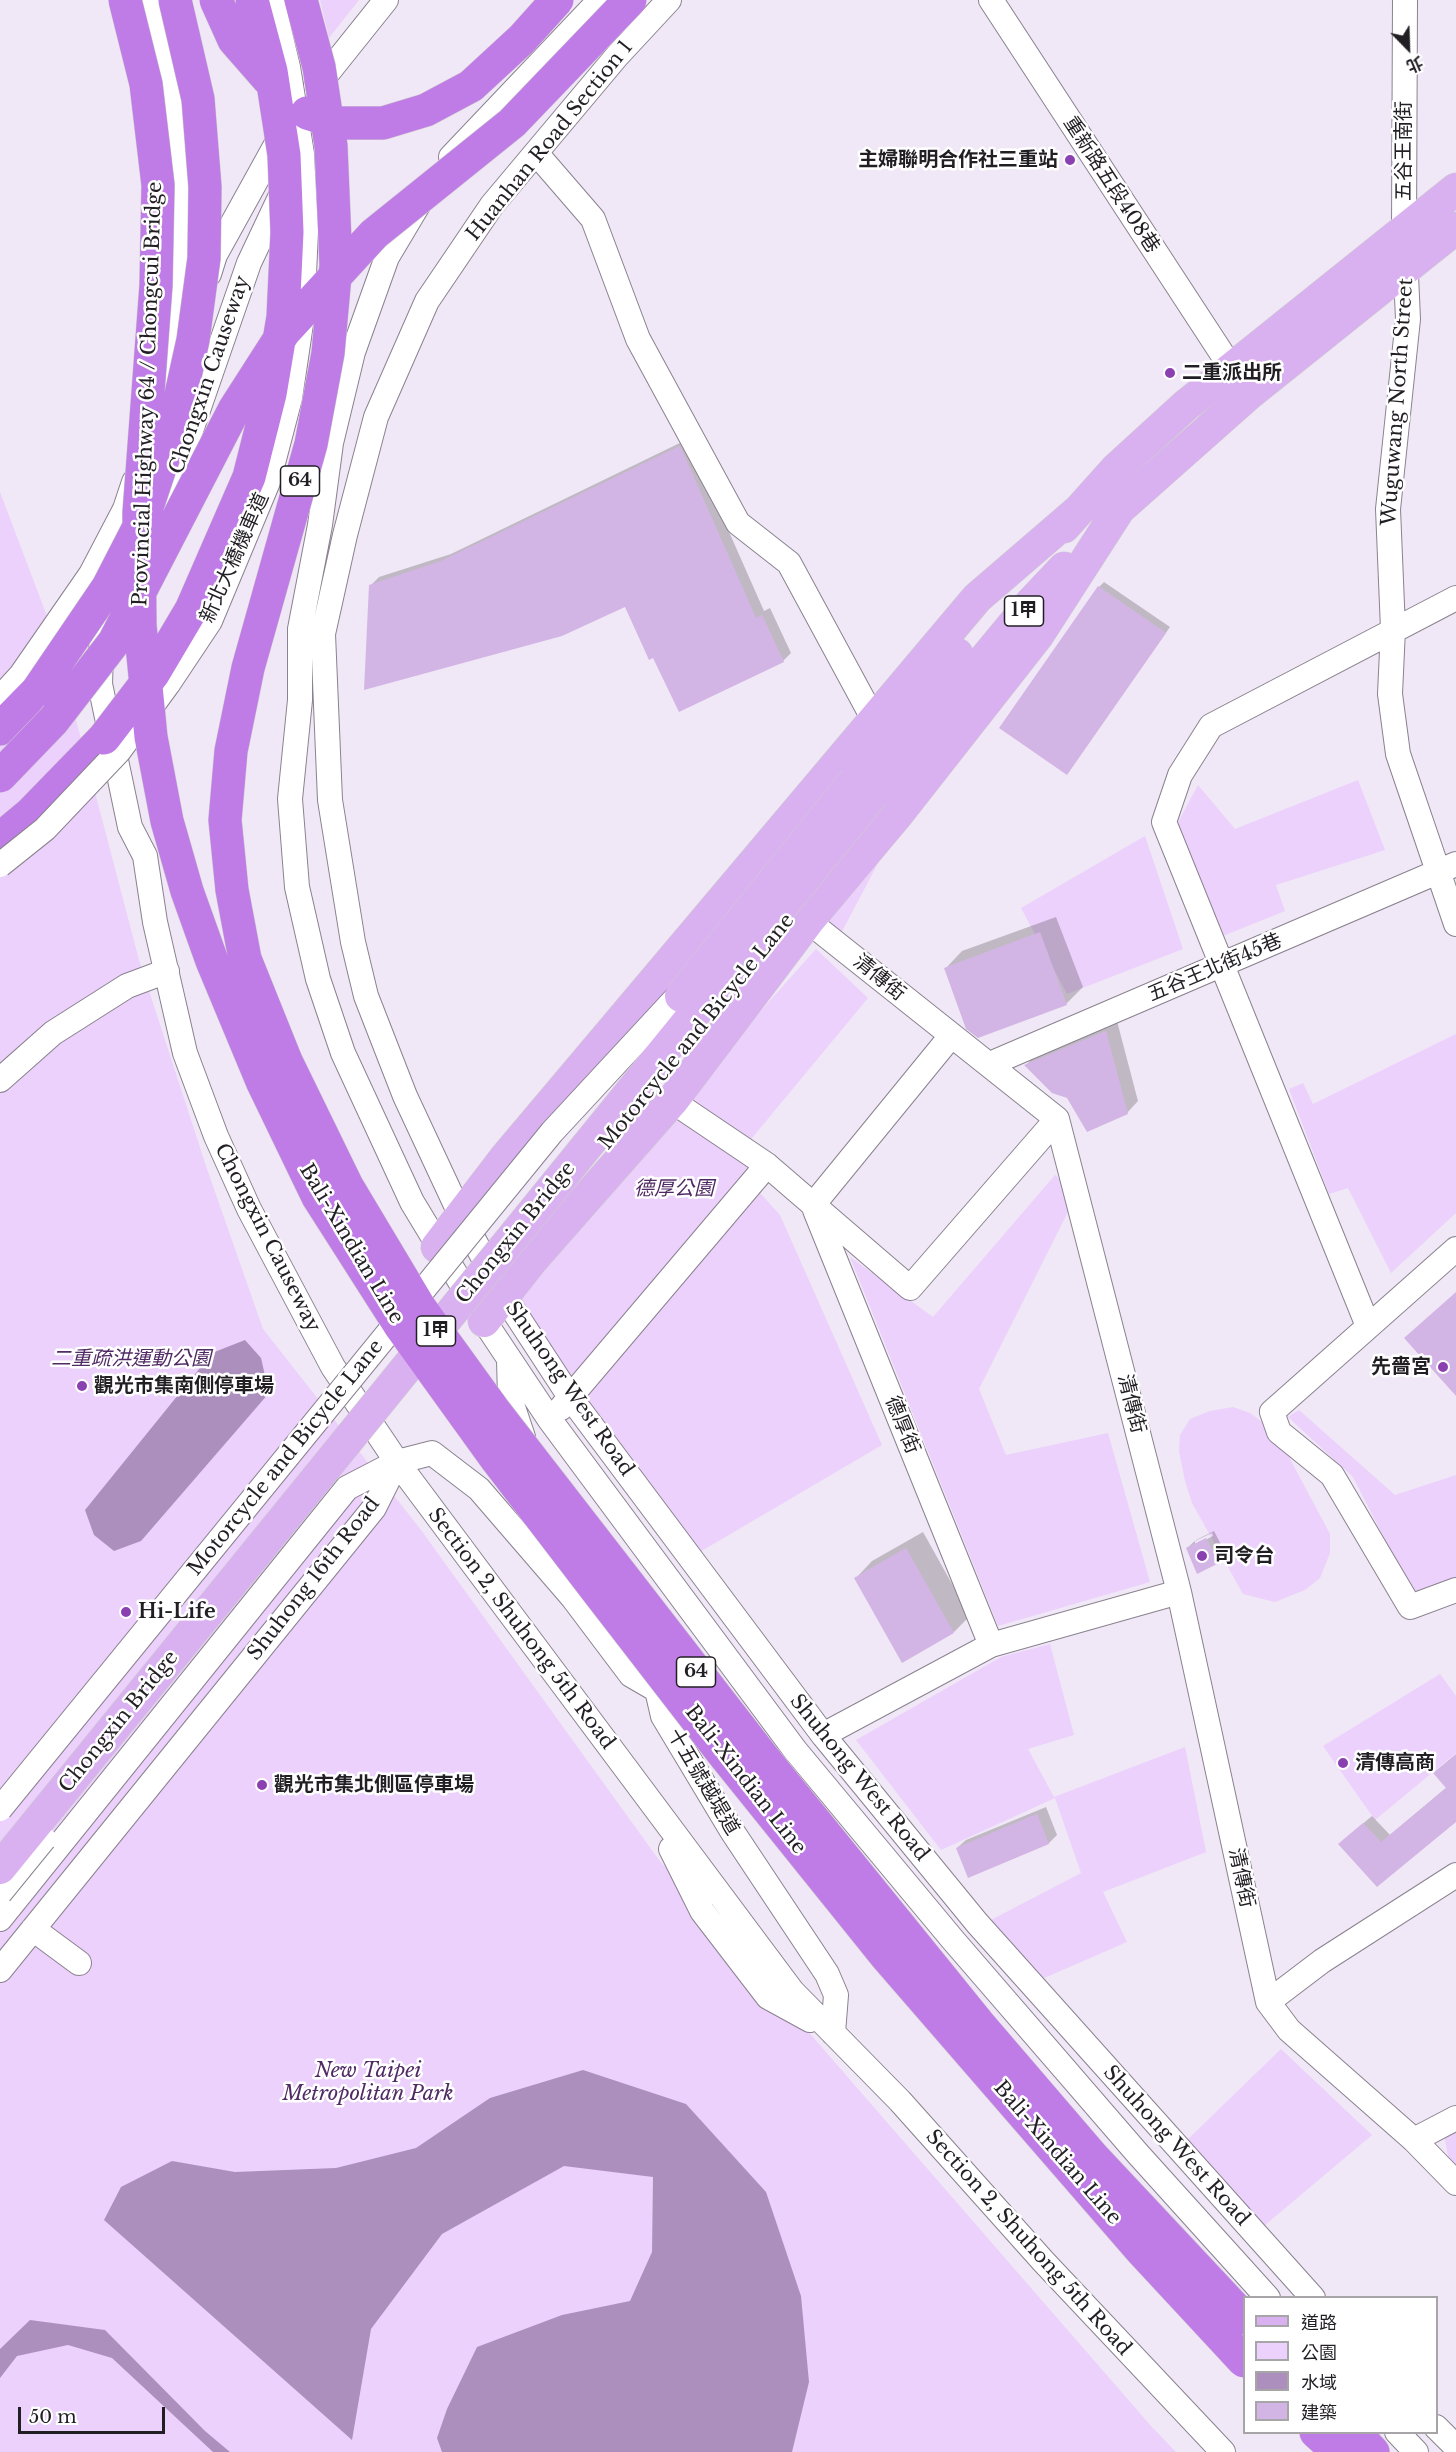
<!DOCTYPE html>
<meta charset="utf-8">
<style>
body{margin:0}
#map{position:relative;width:1456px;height:2452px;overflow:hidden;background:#f0e8f6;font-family:"Libre Baskerville","Noto Sans TC",serif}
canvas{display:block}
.legend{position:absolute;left:1243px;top:2296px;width:195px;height:138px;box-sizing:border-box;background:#fff;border:2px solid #a7a5a7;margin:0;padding:8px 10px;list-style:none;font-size:18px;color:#221f24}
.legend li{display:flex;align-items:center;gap:12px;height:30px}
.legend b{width:30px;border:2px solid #a7a5a7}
.north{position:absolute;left:1378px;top:18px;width:60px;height:60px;-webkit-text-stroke:4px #fff;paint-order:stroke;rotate:157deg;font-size:16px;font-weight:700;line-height:24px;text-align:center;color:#221f24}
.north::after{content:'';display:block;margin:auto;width:21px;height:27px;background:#221f24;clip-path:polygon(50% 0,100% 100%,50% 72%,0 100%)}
.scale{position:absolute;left:18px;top:2407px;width:147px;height:27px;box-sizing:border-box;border:3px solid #221f24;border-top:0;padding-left:8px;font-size:18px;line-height:21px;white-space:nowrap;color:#221f24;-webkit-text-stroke:4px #fff;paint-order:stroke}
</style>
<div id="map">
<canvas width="1456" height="2452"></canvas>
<ul class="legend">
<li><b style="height:8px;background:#d9b0f0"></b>道路</li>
<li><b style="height:16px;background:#ebd1fb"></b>公園</li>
<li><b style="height:16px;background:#ac8fbd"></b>水域</li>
<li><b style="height:16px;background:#d3b5e5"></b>建築</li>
</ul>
<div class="north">北</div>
<div class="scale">50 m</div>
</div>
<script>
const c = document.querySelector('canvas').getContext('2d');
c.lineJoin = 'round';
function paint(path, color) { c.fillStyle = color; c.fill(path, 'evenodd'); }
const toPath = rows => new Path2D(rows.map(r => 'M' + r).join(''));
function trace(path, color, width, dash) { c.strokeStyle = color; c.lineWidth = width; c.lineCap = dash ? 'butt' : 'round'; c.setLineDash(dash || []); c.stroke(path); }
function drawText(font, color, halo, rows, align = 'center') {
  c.font = font + ' "Libre Baskerville","Noto Sans TC",serif'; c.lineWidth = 5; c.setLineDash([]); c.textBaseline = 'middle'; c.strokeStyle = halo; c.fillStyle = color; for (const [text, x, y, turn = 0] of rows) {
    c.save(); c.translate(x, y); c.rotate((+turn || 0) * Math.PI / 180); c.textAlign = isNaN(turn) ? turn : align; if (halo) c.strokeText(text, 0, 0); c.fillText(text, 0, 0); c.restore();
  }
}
paint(toPath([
 [320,0,359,0,329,38],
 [0,492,53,632,139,960,206,1166,263,1329,421,1530,659,1860,1151,2426,1176,2452,0,2452],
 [1358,780,1385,850,1276,885,1285,911,1223,936,1177,824,1198,785,1235,829],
 [1145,836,1183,949,1067,994,1021,908],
 [887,846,838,939,822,926],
 [816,949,868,998,747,1144,685,1096],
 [1456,1034,1456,1213,1391,1273,1348,1188,1329,1194,1289,1089,1303,1083,1313,1104],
 [672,1105,761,1172,751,1183,780,1215,882,1445,693,1556,581,1402,562,1408,510,1313],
 [1055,1175,1077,1194,979,1389,1006,1455,1108,1433,1150,1582,998,1626,850,1257,933,1317],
 [1233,1407,1250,1413,1266,1425,1282,1444,1330,1534,1330,1553,1320,1578,1305,1590,1275,1602,1243,1594,1192,1503,1185,1481,1179,1451,1180,1435,1190,1419,1210,1411],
 [1299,1410,1395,1495,1456,1475,1456,1579,1418,1592,1410,1589,1353,1477,1288,1417],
 [1050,1644,1074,1735,1028,1749,1054,1797,1185,1747,1206,1852,1103,1892,1127,1942,1035,1982,991,1920,1081,1873,1055,1798,941,1850,856,1740,1001,1657],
 [1440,1674,1456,1696,1456,1753,1375,1820,1323,1746],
 [1281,2049,1372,2135,1258,2231,1182,2145],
 [1456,2129,1456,2168,1449,2161,1444,2135]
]), '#ebd1fb');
paint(toPath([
 [245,1340,261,1358,269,1393,141,1541,114,1551,94,1535,85,1510,212,1353],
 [583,2070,686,2104,766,2192,801,2296,809,2382,792,2452,442,2452,437,2438,447,2409,477,2347,562,2315,630,2301,652,2252,653,2177,564,2166,442,2234,371,2329,352,2440,104,2220,121,2187,172,2161,235,2172,336,2168,416,2148,490,2098],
 [30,2320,105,2330,205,2431,230,2452,213,2452,112,2358,68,2345,17,2356,0,2378,0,2349]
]), '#ac8fbd');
paint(toPath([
 [688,439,764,611,770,608,791,653,783,661,626,605,370,586,379,577,451,554],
 [1104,582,1170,627,1067,773,1099,587],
 [1056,917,1083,987,1066,1004,946,968,962,951],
 [1117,1021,1138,1101,1127,1113,1068,1096,1026,1065,1037,1054],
 [1214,1531,1226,1554,1218,1562,1187,1548,1196,1540],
 [1212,1533,1213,1536,1195,1545,1195,1541],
 [923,1532,970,1616,954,1632,856,1578,872,1561],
 [1456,1755,1456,1820,1377,1885,1348,1836,1372,1816,1390,1835,1447,1787],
 [1046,1807,1057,1835,1049,1843,957,1848,966,1840]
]), '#0003');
paint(toPath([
 [680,446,756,618,762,615,784,662,679,712,653,658,649,660,625,607,562,636,364,690,369,585,441,561],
 [1098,586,1166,633,1067,775,999,728],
 [1040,932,1067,1005,978,1038,966,1029,944,968],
 [1106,1031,1128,1114,1087,1132,1067,1098,1052,1093,1024,1065],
 [1456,1292,1456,1396,1404,1338],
 [1206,1538,1219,1563,1197,1574,1186,1548],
 [906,1548,954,1633,902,1663,854,1578],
 [1456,1754,1456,1822,1377,1887,1338,1844,1363,1823,1381,1842,1446,1788,1433,1773],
 [1037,1814,1049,1844,968,1878,956,1848]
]), '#d3b5e5');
const minor = toPath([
 [151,0,159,22,176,102,184,188,182,260,160,388],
 [669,0,617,56,492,205,427,301,376,417,345,535,323,634,330,800,353,942,366,996,405,1096,461,1216,504,1296,570,1397,823,1735,977,1923,1313,2298],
 [991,0,1232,369],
 [1405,0,1404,231,1408,319,1388,509,1393,629,1390,694,1398,754,1456,924],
 [314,90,386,0],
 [536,153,593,219,638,339,738,523,789,563,874,720],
 [451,157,600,0],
 [418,205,387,257,353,352,331,443,320,525,300,629,300,700,290,799,297,887,318,979,343,1053,412,1202,484,1321,550,1420,795,1750,953,1940,1138,2154,1268,2298],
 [209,274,215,255,283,132],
 [154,537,249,263,283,191],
 [103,594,100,684,130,827,145,856,155,922,185,1053,216,1136,249,1209,333,1367,397,1462,792,1991,900,2101,1043,2261,1223,2452],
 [0,698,21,675,91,574,125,509,134,482],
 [808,921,1057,1119,1179,1592,1268,2002,1322,1961,1456,1875],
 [990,1064,1456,864],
 [0,1080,53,1033,127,986,167,971],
 [672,1101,767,1165,910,1288,1057,1119],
 [813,1205,951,1036],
 [815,1210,991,1645],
 [1456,1249,1272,1412,1279,1432,1332,1475,1410,1607,1456,1590],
 [1368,1326,1164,822,1180,775,1211,726,1456,598],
 [509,1359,510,1398,523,1437],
 [561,1408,767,1165],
 [655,1681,663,1716,732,1831,827,1974,836,1995,833,2033],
 [823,1735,991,1645,1179,1592],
 [671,1849,702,1911,768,1997,810,2020],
 [0,1919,347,1488,397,1462,432,1453,479,1489,573,1598,631,1675,674,1700],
 [33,1929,79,1963],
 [0,1970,374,1508,397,1462],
 [1268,2002,1289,2030,1414,2140,1456,2183],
 [1414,2140,1456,2118],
 [1436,2427,1456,2447],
 [1397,2432,1416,2452]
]);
const major = toPath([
 [1109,518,1250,393,1456,228],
 [1064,527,1116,469,1185,406,1456,189],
 [855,780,957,654],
 [873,794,1031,603,1064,568],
 [437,1247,505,1158,977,598,1078,511],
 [484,1321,532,1260,672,1101,808,921,896,816,1038,635,1123,503]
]);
const highway = toPath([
 [0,729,38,690],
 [0,839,30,814,104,738],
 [1316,2432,1338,2452],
 [1354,2432,1373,2452]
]);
trace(minor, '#8a828f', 26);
trace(major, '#cececf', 33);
trace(highway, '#cececf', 34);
trace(minor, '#fff', 24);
trace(major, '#d9b0f0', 32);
trace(highway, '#c07ce6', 33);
const minorBridge = toPath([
 [0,865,45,829,119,751,168,684,210,621,268,482,290,398,302,317,306,231,302,154,288,67,272,0],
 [0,1809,552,1132,691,982],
 [0,1893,44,1839]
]);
const majorBridge = toPath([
 [681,996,855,780],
 [0,1868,873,794]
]);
const highwayBridge = toPath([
 [125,0,146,84,158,185,156,285,139,513,140,625,151,737,167,821,187,891,212,961,262,1081,318,1197,399,1324,497,1460,595,1588,721,1751,886,1956,1141,2250,1244,2361],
 [216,0,234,40,269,80],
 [301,0,319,67,331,146,336,265,328,353,311,444,248,668,231,751,225,820,232,890,245,959,286,1061,347,1186,420,1308,493,1409,762,1756,978,2023,1093,2157,1244,2318],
 [307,113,338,123,383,123,426,110,471,86,522,39,557,0],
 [38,690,108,587,143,519,174,426,193,340,204,258,205,187,198,99,175,0],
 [104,738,153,674,191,610,249,477,270,394,283,317,287,232,284,155,271,71,252,0],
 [0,776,53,721,114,642,234,410,284,332,374,234,512,123,630,0]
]);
trace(minorBridge, '#8a828f', 26, []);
trace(majorBridge, '#cececf', 33, []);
trace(highwayBridge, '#cececf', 34, []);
trace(minorBridge, '#fff', 24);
trace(majorBridge, '#d9b0f0', 32);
trace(highwayBridge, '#c07ce6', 33);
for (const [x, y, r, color] of [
 [1070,160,6,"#8b40b1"],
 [1170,373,6,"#8b40b1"],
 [1443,1367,6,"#8b40b1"],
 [82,1386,6,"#8b40b1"],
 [1202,1556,6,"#8b40b1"],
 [126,1612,6,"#8b40b1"],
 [1343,1763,6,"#8b40b1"],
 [262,1785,6,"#8b40b1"]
]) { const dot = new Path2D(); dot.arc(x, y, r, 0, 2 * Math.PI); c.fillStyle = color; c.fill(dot); trace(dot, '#fff', 2); }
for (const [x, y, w] of [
 [300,481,39],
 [1024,611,39],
 [436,1331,39],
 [696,1672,39]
]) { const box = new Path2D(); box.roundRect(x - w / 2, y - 15, w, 30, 4.5); c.fillStyle = '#fff'; c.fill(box); trace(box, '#221f24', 1.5); }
drawText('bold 18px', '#221f24', null, [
 ["64",300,481],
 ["1甲",1024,611],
 ["1甲",436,1331],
 ["64",696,1672]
]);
drawText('20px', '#221f24', '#fff', [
 ["Huanhan Road Section 1",550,141,-51],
 ["五谷王南街",1404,151,-90],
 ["重新路五段408巷",1111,185,57],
 ["Chongxin Causeway",210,375,-71],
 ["Provincial Highway 64 / Chongcui Bridge",148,394,-88],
 ["Wuguwang North Street",1398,402,-86],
 ["新北大橋機車道",235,558,-66],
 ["五谷王北街45巷",1215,968,-23],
 ["清傳街",879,978,39],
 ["Motorcycle and Bicycle Lane",697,1032,-51],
 ["Chongxin Bridge",516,1233,-51],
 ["Chongxin Causeway",267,1238,63],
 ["Bali-Xindian Line",351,1244,59],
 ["Shuhong West Road",569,1389,55],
 ["清傳街",1131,1404,76],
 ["德厚街",902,1425,68],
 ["Motorcycle and Bicycle Lane",286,1458,-51],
 ["Shuhong 16th Road",314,1579,-52],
 ["Section 2, Shuhong 5th Road",521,1629,53],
 ["Chongxin Bridge",119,1722,-51],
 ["Shuhong West Road",859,1778,51],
 ["Bali-Xindian Line",745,1780,52],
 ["十五號越堤道",703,1782,59],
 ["清傳街",1241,1878,78],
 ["Shuhong West Road",1176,2146,48],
 ["Bali-Xindian Line",1057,2153,49],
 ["Section 2, Shuhong 5th Road",1028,2243,48]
]);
drawText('bold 20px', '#221f24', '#fff', [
 ["主婦聯明合作社三重站",1058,160,"right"],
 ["二重派出所",1182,373],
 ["先嗇宮",1431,1367,"right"],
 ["觀光市集南側停車場",94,1386],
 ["司令台",1214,1556],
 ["Hi-Life",138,1612],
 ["清傳高商",1355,1763],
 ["觀光市集北側區停車場",274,1785]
], 'left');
drawText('italic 20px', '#502a64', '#fff', [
 ["德厚公園",674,1189],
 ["二重疏洪運動公園",131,1359],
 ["New Taipei",368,2071],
 ["Metropolitan Park",368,2094]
]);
</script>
